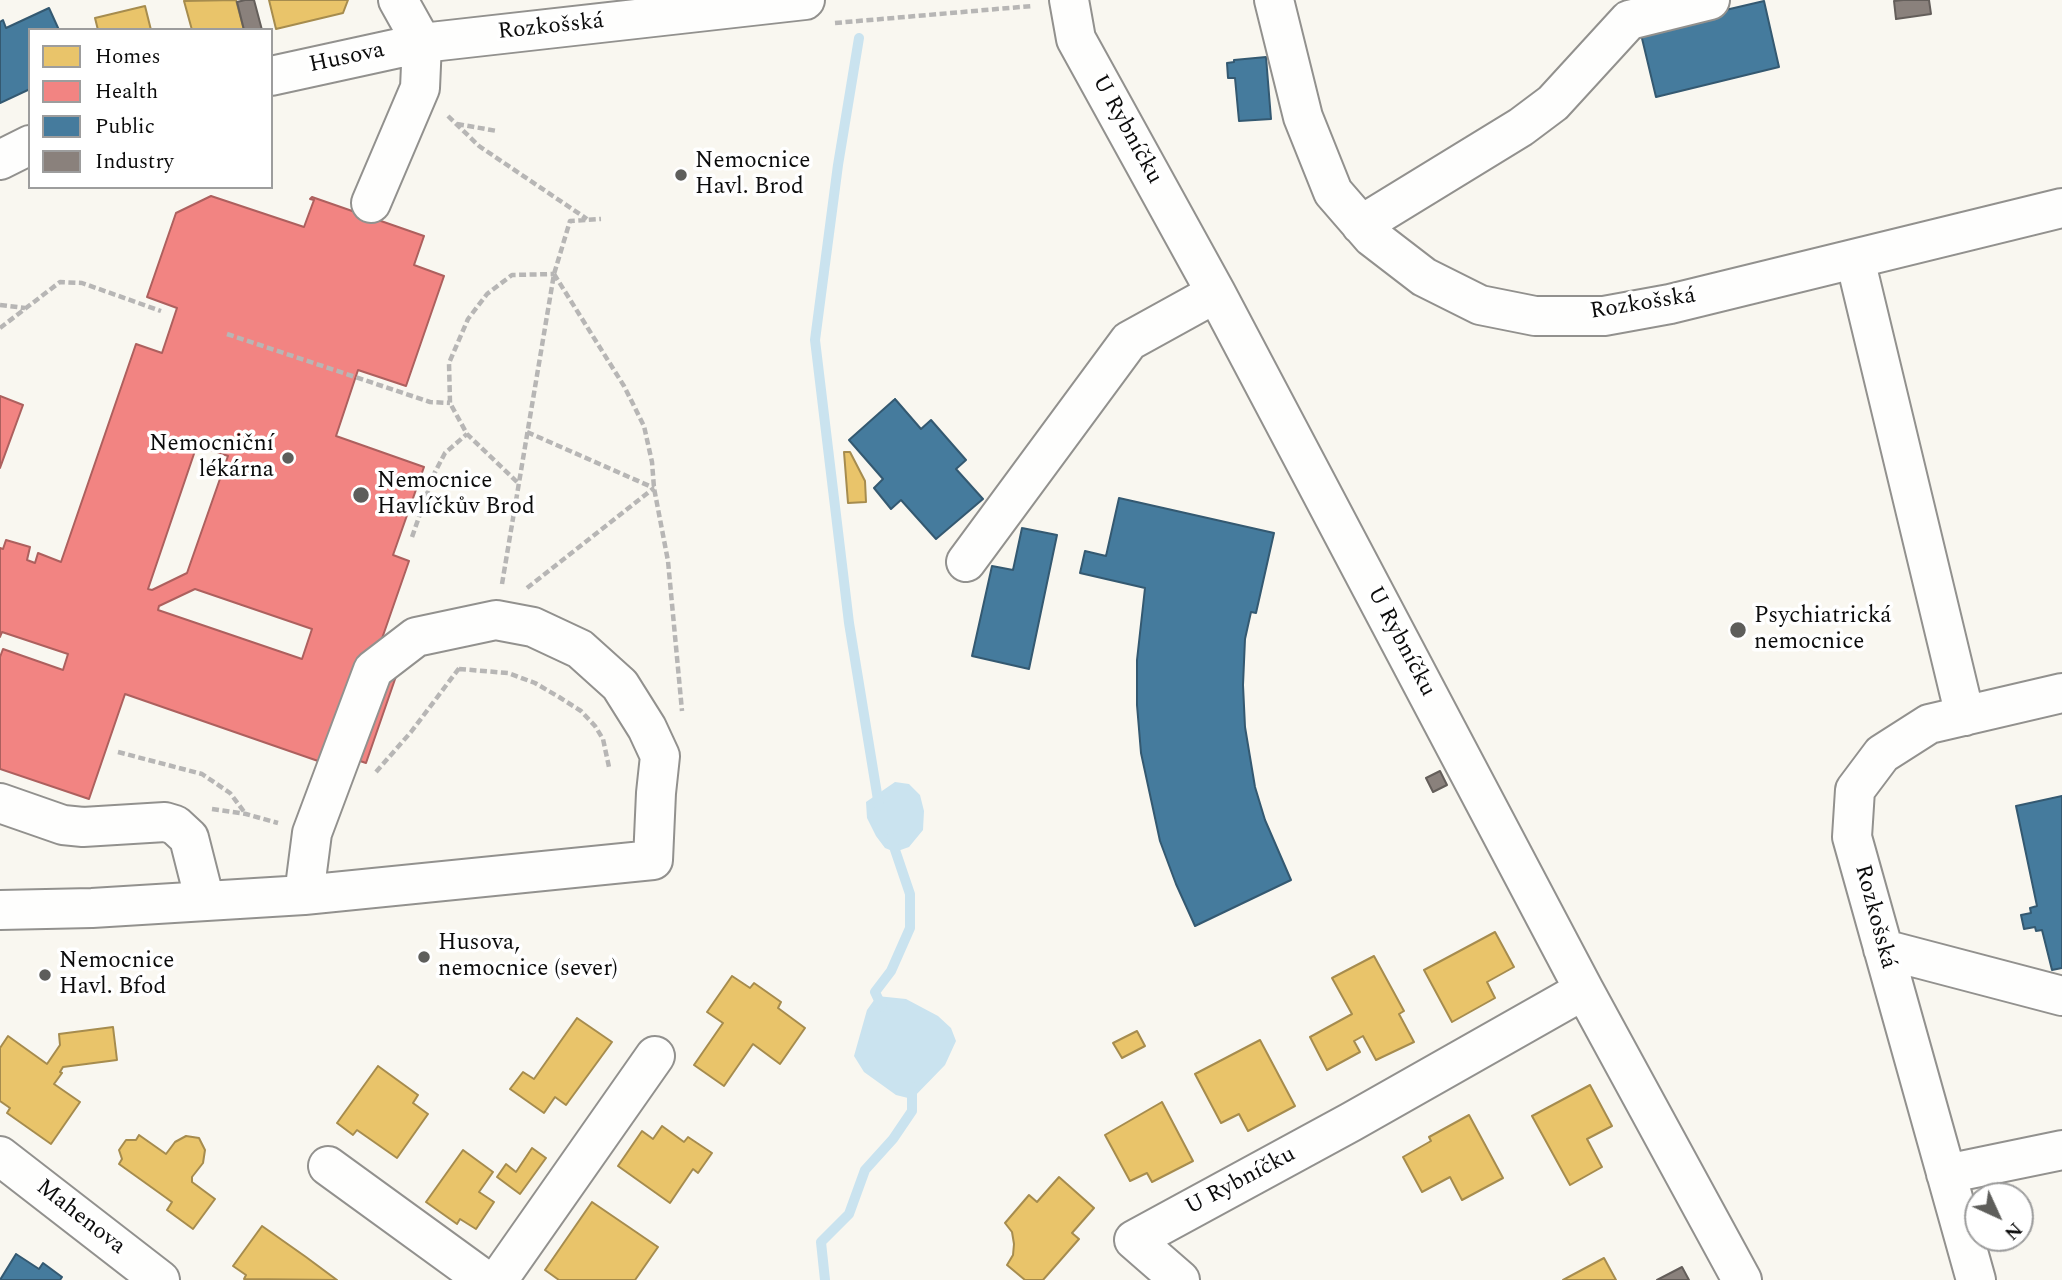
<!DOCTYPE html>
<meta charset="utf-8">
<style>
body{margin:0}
#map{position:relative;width:2062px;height:1280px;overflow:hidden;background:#f9f7f0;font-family:Spectral,serif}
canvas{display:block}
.legend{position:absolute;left:28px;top:28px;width:245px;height:161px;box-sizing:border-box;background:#fff;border:2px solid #9d9d9d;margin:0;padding:9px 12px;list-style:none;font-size:21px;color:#0b0b0b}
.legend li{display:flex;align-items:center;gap:14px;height:35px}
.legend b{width:35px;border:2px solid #9d9d9d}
.north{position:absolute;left:1964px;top:1182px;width:70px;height:70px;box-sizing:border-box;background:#fff;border:2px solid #9d9d9d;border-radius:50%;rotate:135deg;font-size:19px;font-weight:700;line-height:28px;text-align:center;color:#0b0b0b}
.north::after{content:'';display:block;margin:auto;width:24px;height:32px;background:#5e5e5b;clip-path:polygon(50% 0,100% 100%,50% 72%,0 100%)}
</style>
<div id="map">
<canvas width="2062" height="1280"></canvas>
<ul class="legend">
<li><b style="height:19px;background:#e9c46a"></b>Homes</li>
<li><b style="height:19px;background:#f28482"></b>Health</li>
<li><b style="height:19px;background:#457b9d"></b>Public</li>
<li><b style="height:19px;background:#8a817c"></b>Industry</li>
</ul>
<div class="north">N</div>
</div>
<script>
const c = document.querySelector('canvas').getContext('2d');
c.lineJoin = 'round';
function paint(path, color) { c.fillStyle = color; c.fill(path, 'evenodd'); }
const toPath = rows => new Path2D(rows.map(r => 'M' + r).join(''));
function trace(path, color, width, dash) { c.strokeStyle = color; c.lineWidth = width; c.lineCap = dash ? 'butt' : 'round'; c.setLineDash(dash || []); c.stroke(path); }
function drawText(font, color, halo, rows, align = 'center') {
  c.font = font + ' Spectral,serif'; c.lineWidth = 7; c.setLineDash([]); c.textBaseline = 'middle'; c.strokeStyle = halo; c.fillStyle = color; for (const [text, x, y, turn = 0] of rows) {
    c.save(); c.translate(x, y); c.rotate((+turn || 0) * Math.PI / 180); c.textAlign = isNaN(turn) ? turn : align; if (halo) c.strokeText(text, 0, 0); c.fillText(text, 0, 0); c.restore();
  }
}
paint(toPath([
 [895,782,909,784,920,795,924,811,923,830,909,847,895,852,885,848,876,836,867,818,866,802],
 [877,996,906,999,938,1016,951,1028,956,1041,945,1065,912,1099,896,1095,864,1072,854,1056,867,1010]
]), '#cae3ef');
const homes = toPath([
 [236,0,244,30,192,30,184,1,236,0],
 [269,0,348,0,343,13,276,29,269,0],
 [145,6,151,30,98,30,95,18,145,6],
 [844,452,850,452,865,481,866,502,848,503,844,452],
 [1495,932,1514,967,1487,982,1495,998,1452,1022,1424,970,1495,932],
 [1374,956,1404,1011,1399,1014,1414,1042,1376,1060,1363,1036,1354,1041,1360,1052,1327,1070,1310,1037,1352,1014,1332,978,1374,956],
 [732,976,750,988,754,983,781,1002,778,1008,805,1028,780,1064,753,1044,724,1086,694,1065,723,1023,707,1012,732,976],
 [577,1018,612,1042,566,1105,555,1097,544,1113,510,1089,523,1072,534,1079,577,1018],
 [113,1027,117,1060,63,1067,60,1072,62,1073,54,1084,80,1102,51,1144,7,1113,10,1108,0,1101,0,1048,8,1036,47,1064,60,1045,59,1034,113,1027],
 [1137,1031,1145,1046,1122,1058,1113,1043,1137,1031],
 [1260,1040,1295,1106,1248,1131,1239,1114,1221,1123,1195,1074,1260,1040],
 [378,1066,418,1095,413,1103,428,1114,397,1158,357,1130,353,1135,337,1123,378,1066],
 [1590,1085,1612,1126,1587,1139,1602,1167,1570,1185,1532,1116,1590,1085],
 [1162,1102,1193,1161,1152,1182,1147,1173,1130,1181,1105,1135,1162,1102],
 [1469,1115,1503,1178,1462,1200,1450,1177,1422,1192,1403,1157,1431,1141,1429,1137,1469,1115],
 [662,1126,684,1142,688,1137,712,1153,698,1173,693,1169,670,1203,618,1166,642,1131,653,1139,662,1126],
 [139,1135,166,1154,175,1142,186,1136,199,1138,205,1150,203,1163,192,1177,192,1182,215,1199,193,1229,167,1210,172,1202,119,1164,122,1159,119,1150,126,1140,136,1140,139,1135],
 [532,1148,546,1158,520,1194,497,1177,506,1164,516,1172,532,1148],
 [463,1150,493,1172,479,1192,494,1202,476,1229,460,1219,457,1224,426,1202,463,1150],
 [1059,1177,1094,1208,1072,1233,1079,1239,1043,1280,1025,1280,1007,1265,1013,1255,1014,1244,1012,1232,1005,1223,1029,1195,1037,1202,1059,1177],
 [592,1202,658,1247,635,1280,559,1280,545,1270,592,1202],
 [262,1226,306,1257,337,1280,244,1279,246,1275,233,1266,262,1226],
 [1604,1258,1616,1280,1563,1280,1604,1258]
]);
paint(homes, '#e9c46a');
trace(homes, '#a68c4e', 2);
const health = toPath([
 [211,196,304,227,314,200,310,199,312,197,424,236,414,265,444,276,406,386,358,370,336,436,424,467,393,555,409,561,378,650,402,659,366,763,348,757,344,770,125,694,89,799,0,769,0,657,3,649,63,670,68,654,2,632,0,637,0,548,3,549,6,540,30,547,27,560,35,563,38,553,61,562,136,344,162,353,177,308,147,297,176,213,211,196],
 [197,445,228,456,187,573,152,590,148,589,197,445],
 [195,589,312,629,302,659,158,610,159,606,195,589],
 [0,396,23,405,0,468,0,396]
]);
paint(health, '#f28482');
trace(health, '#ad605e', 2);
const public = toPath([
 [1764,1,1779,67,1656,97,1640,30,1764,1],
 [49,8,59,30,30,30,30,89,0,103,0,22,3,20,6,28,49,8],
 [1266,57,1271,119,1239,121,1235,78,1228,78,1227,63,1234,62,1234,60,1266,57],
 [895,399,921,429,931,420,966,460,956,469,983,499,936,539,901,500,891,509,874,488,883,479,849,440,895,399],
 [1119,498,1274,533,1256,613,1251,612,1245,639,1243,685,1245,727,1255,787,1265,820,1291,880,1195,926,1176,884,1160,841,1141,753,1137,705,1137,660,1145,588,1080,573,1085,551,1106,556,1119,498],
 [1022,528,1057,535,1029,669,972,656,992,566,1013,570,1022,528],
 [2062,796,2062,968,2052,970,2042,930,2036,931,2035,927,2024,929,2021,915,2031,913,2030,908,2037,906,2016,806,2062,796],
 [16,1254,39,1269,43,1263,62,1277,60,1280,0,1280,16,1254]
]);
paint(public, '#457b9d');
trace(public, '#345971', 2);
const industry = toPath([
 [245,0,254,0,262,30,244,30,237,2,245,0],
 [1903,0,1929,0,1931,14,1896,19,1894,1,1903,0],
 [1440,771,1447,785,1433,792,1426,778,1440,771],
 [1682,1267,1689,1280,1657,1280,1682,1267]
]);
paint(industry, '#8a817c');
trace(industry, '#645e5a', 2);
trace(toPath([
 [859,38,838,165,815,340,849,623,879,806],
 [882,1007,875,992,891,971,910,928,910,894,891,838],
 [825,1280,821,1242,849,1214,865,1170,893,1139,912,1111,912,1087]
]), '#cae3ef', 10);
const minor = toPath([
 [1069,0,1076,39,1216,293,1584,990,1742,1280],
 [1274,0,1303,117,1333,192,1372,237,1424,277,1480,305,1535,316,1604,316,1670,304,2062,208],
 [271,76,422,43,805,0],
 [0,160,30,145],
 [371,203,420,88,422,43,398,0],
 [1361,225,1521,127,1553,103,1629,20,1710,0],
 [1855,259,1965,716],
 [966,562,1129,341,1216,293],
 [0,803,63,825,83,827,165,822,175,825,189,838,205,901],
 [0,910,92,908,304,895,653,860,656,793,660,756,647,728,620,685,580,649,533,627,496,620,416,637,373,670,312,833,304,895],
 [1883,949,2062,996],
 [0,1156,160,1280],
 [328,1166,485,1280],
 [1946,1174,2062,1150],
 [498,1280,655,1056],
 [1180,1280,1134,1240,1351,1122,1584,990],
 [1976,1280,1852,837,1855,790,1882,754,1929,724,2062,693]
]);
trace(minor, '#92918e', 42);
trace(toPath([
 [835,23,1032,6],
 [448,116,479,146,587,219],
 [457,124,497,131],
 [554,274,624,386,644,426,652,462,654,488,668,561,682,711],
 [0,305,25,308],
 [0,328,60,282,82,283,161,311],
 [227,334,430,402,450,403],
 [527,432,654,488],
 [517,482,467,434,450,403,449,363,468,319,487,294,512,275,554,274],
 [412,537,434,474,445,453,467,434],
 [502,584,554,274,570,221,601,219],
 [527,588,654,488],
 [459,669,508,673,535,683,559,697,581,711,595,726,603,739,609,767],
 [118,752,202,774,230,793,245,813],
 [376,772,411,732,460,667],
 [212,809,246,814,278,823]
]), '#b7b6b5', 4.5, [7, 3.5]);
trace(minor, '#fefefd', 38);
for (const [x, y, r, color] of [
 [681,175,7,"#5e5e5b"],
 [288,458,7,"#5e5e5b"],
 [361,495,9,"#5e5e5b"],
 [1738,630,9,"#5e5e5b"],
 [424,957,7,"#5e5e5b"],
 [45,975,7,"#5e5e5b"]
]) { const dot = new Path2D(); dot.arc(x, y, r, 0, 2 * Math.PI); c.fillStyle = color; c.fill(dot); trace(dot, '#fff', 2.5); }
drawText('23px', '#0b0b0b', '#fff', [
 ["Rozkošská",551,28,-6],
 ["Husova",347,59,-12],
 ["U Rybníčku",1126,130,61],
 ["Rozkošská",1643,305,-9],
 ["U Rybníčku",1400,642,62],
 ["Rozkošská",1874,917,75],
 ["U Rybníčku",1241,1182,-28],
 ["Mahenova",80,1218,38]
]);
drawText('23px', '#0b0b0b', '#fff', [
 ["Nemocnice",695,162],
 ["Havl. Brod",695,188],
 ["Nemocniční",274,445,"right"],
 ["lékárna",274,471,"right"],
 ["Nemocnice",377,482],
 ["Havlíčkův Brod",377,508],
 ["Psychiatrická",1754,617],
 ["nemocnice",1754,643],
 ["Husova,",438,944],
 ["nemocnice (sever)",438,970],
 ["Nemocnice",59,962],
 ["Havl. Bfod",59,988]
], 'left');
</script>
